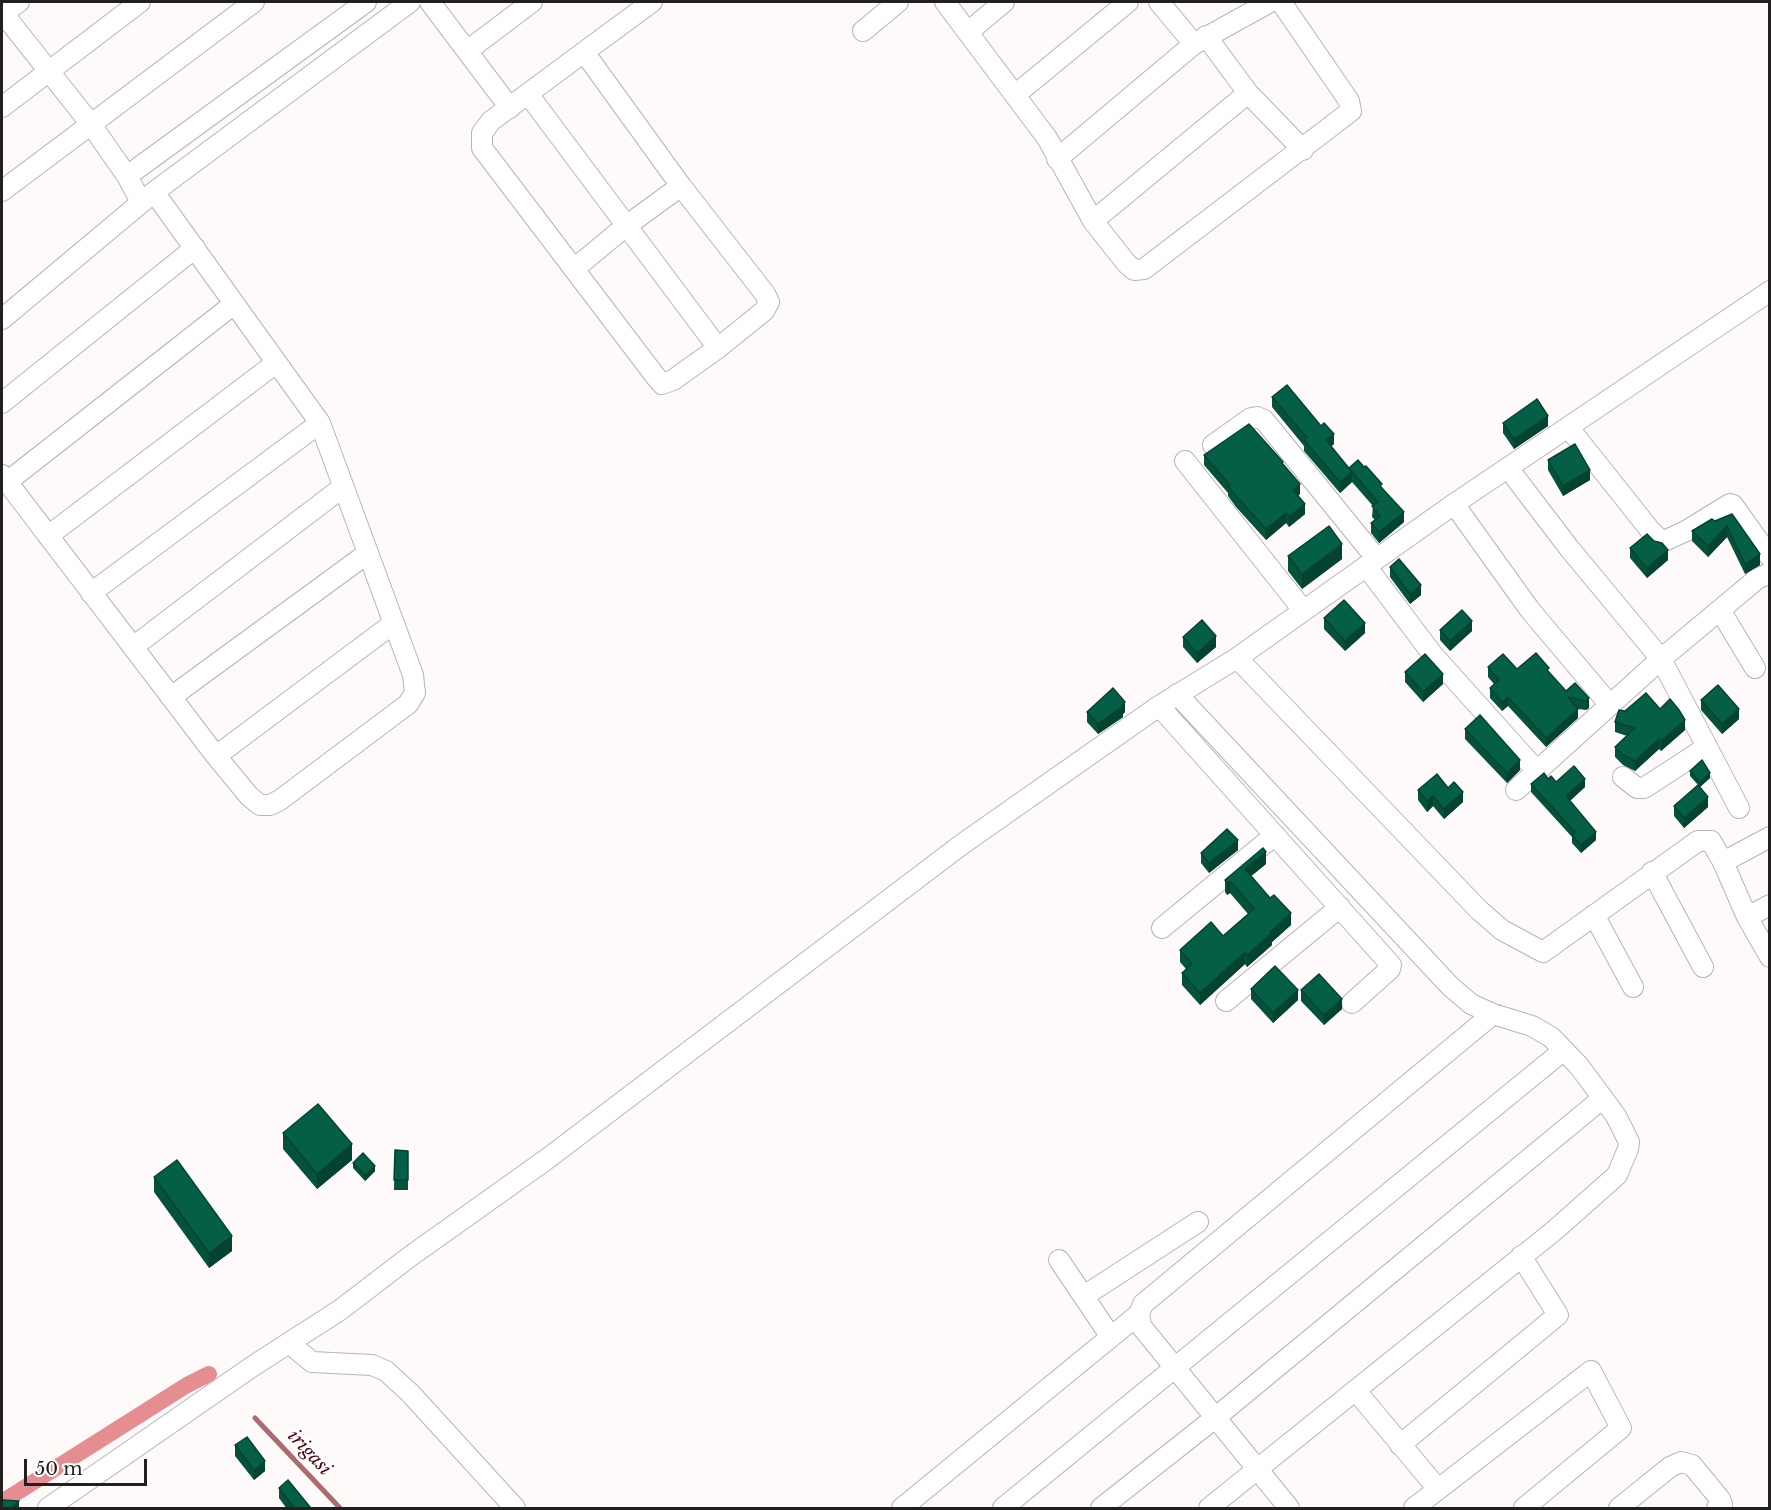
<!DOCTYPE html>
<style>
body{margin:0}
#map{position:relative;width:1771px;height:1510px;overflow:hidden;background:#fffafa;font-family:"Libre Baskerville",serif}
canvas{display:block}
.frame{position:absolute;inset:0;border:3px solid #211f1f;pointer-events:none}
.scale{position:absolute;left:24px;top:1459px;width:123px;height:27px;box-sizing:border-box;border:3px solid #211f1f;border-top:0;padding-left:8px;font-size:18px;line-height:21px;white-space:nowrap;color:#211f1f;-webkit-text-stroke:4px #fff;paint-order:stroke}
</style>
<div id="map">
<canvas width="1771" height="1510"></canvas>
<div class="frame"></div>
<div class="scale">50 m</div>
</div>
<script>
const c = document.querySelector('canvas').getContext('2d');
c.lineJoin = 'round';
const toPath = rows => new Path2D(rows.map(r => 'M' + r).join(''));
function trace(path, color, width, dash) { c.strokeStyle = color; c.lineWidth = width; c.lineCap = dash ? 'butt' : 'round'; c.setLineDash(dash || []); c.stroke(path); }
function paint(path, color) { c.fillStyle = color; c.fill(path, 'evenodd'); }
function drawText(font, color, halo, rows, align = 'center') {
  c.font = font + ' "Libre Baskerville",serif'; c.lineWidth = 6; c.setLineDash([]); c.textBaseline = 'middle'; c.strokeStyle = halo; c.fillStyle = color; for (const [text, x, y, turn = 0] of rows) {
    c.save(); c.translate(x, y); c.rotate((+turn || 0) * Math.PI / 180); c.textAlign = isNaN(turn) ? turn : align; if (halo) c.strokeText(text, 0, 0); c.fillText(text, 0, 0); c.restore();
  }
}
trace(toPath([
 [255,1418,340,1508]
]), '#aa6c6e', 5);
trace(toPath([
 [2,1502,187,1385,209,1374]
]), '#e58d90', 16);
const minor = toPath([
 [430,2,510,108],
 [945,2,1047,138,1093,221,1127,264,1134,270,1144,269,1351,111,1349,101,1281,2],
 [1159,2,1194,44],
 [2,12,90,123,127,176,141,202],
 [2,14,19,2],
 [863,31,898,2],
 [968,32,1004,2],
 [1206,36,1248,93,1303,150],
 [467,51,532,2],
 [584,52,681,186,765,294,769,302,764,311,718,348,673,380,662,384,656,377,482,148,482,133,491,121,584,52,652,2],
 [528,94,718,348],
 [1015,95,1128,2],
 [2,107,140,2],
 [1057,159,1194,44,1270,2],
 [127,176,366,2],
 [2,191,254,2],
 [1093,221,1248,93],
 [574,269,626,226,681,186],
 [2,319,154,192,410,2],
 [2,403,195,248],
 [1568,427,1650,530,1662,542,1686,531,1730,504,1733,505,1770,557],
 [1213,445,1251,418,1257,417,1264,420,1376,558],
 [1185,461,1303,610],
 [1508,468,1569,548,1661,659,1739,808],
 [2,475,216,756,249,796,260,805,270,805,280,800,408,704,415,693,413,675,320,423,154,192],
 [7,482,234,304],
 [1454,504,1530,610,1610,705],
 [48,536,276,363],
 [1366,566,1433,655,1537,771],
 [91,593,320,423],
 [1720,610,1755,668],
 [133,647,343,487],
 [1237,658,1479,910,1502,930,1543,952,1698,841,1711,841,1723,862,1747,917,1770,957],
 [1177,694,1450,986,1471,1004,1493,1014,1532,1026,1551,1037,1579,1066,1616,1116,1629,1142,1628,1149,1617,1175,1555,1230,1209,1508],
 [171,697,368,553],
 [1159,706,1391,965,1390,969,1352,1003],
 [216,756,394,623],
 [1623,777,1637,788,1644,788,1707,747],
 [1516,790,1661,659,1757,579,1770,573],
 [1723,862,1770,837],
 [1652,872,1703,967],
 [1594,915,1633,987],
 [1747,917,1770,905],
 [1162,928,1275,835],
 [1226,1001,1340,907],
 [1059,1260,1111,1337],
 [1084,1296,1198,1222],
 [289,1343,312,1362,372,1365,386,1371,410,1393,515,1508],
 [1356,1391,1438,1489],
 [1400,1445,1558,1315,1521,1256],
 [48,1508,253,1366,340,1310,412,1255,547,1159,961,845,1159,706,1237,658,1454,504,1770,291],
 [902,1508,1139,1314],
 [1003,1508,1564,1050],
 [1101,1508,1215,1418,1603,1098],
 [1289,1508,1141,1326,1139,1314,1143,1304,1493,1014],
 [1414,1508,1591,1371,1621,1428,1524,1508],
 [1619,1508,1670,1467,1681,1462,1692,1465,1720,1499,1722,1504,1717,1508]
]);
trace(minor, '#b9b4b4', 22);
trace(minor, '#fff', 20);
paint(toPath([
 [1272,397,1334,444,1331,446,1349,468,1382,487,1404,522,1379,543,1371,533,1371,523,1375,520,1372,517,1373,506,1352,482,1340,493,1304,451,1304,446,1272,407],
 [1503,423,1548,426,1514,449,1503,433],
 [1204,455,1283,465,1300,494,1298,496,1305,514,1289,527,1286,523,1266,540,1236,507,1228,496,1228,493,1204,465],
 [1548,460,1590,480,1563,496,1548,470],
 [1732,514,1760,565,1745,574,1727,537,1708,557,1692,541,1692,531],
 [1630,548,1668,560,1647,578,1630,558],
 [1288,556,1342,559,1302,589,1288,571],
 [1390,567,1421,595,1410,604,1390,577],
 [1324,618,1365,633,1345,651,1324,629],
 [1440,630,1472,631,1450,651,1440,640],
 [1183,637,1216,647,1197,663,1183,647],
 [1488,667,1517,669,1549,673,1566,691,1589,698,1589,708,1586,710,1578,709,1578,718,1546,747,1508,706,1502,711,1490,698,1490,688,1494,684,1488,677],
 [1405,672,1443,684,1423,702,1405,682],
 [1701,700,1739,719,1722,734,1701,710],
 [1660,709,1685,730,1661,751,1659,749,1635,771,1623,765,1615,757,1615,747,1627,736,1615,732,1615,722,1625,711],
 [1087,712,1125,712,1123,714,1123,717,1098,734,1087,722],
 [1465,729,1520,770,1507,783,1465,739],
 [1690,771,1710,778,1700,787,1708,807,1684,828,1674,816,1674,806,1699,786,1690,776],
 [1548,779,1556,782,1585,787,1570,801,1596,840,1581,853,1572,843,1572,837,1531,792,1531,784],
 [1448,788,1463,802,1444,819,1433,806,1427,812,1418,800,1418,790],
 [1238,850,1209,873,1201,863,1201,853],
 [1266,864,1251,876,1291,925,1272,942,1272,945,1247,967,1245,964,1200,1005,1182,985,1182,973,1186,969,1180,962,1180,950,1223,936,1248,914,1230,893,1227,895,1225,892,1225,880],
 [1251,989,1298,1000,1273,1023,1251,999],
 [1301,990,1342,1009,1324,1025,1301,1001],
 [283,1133,352,1160,317,1189,283,1149],
 [395,1150,408,1151,408,1190,394,1190],
 [353,1163,375,1171,365,1181,353,1168],
 [154,1177,232,1251,209,1268,154,1192],
 [235,1445,265,1471,254,1480,235,1456],
 [279,1488,310,1509,287,1509,279,1498]
]), '#04523c');
paint(toPath([
 [1548,416,1548,426,1514,449,1514,439],
 [1334,434,1334,444,1326,451,1326,440],
 [1590,470,1590,480,1563,496,1563,486],
 [1352,472,1352,482,1340,493,1340,482],
 [1300,484,1300,494,1293,500,1293,490],
 [1305,504,1305,514,1289,527,1289,517],
 [1404,512,1404,522,1379,543,1379,532],
 [1286,513,1286,523,1266,540,1266,529],
 [1727,526,1727,537,1708,557,1708,546],
 [1342,544,1342,559,1302,589,1302,574],
 [1668,550,1668,560,1647,578,1647,568],
 [1760,554,1760,565,1745,574,1745,564],
 [1421,585,1421,595,1410,604,1410,594],
 [1472,621,1472,631,1450,651,1450,641],
 [1365,623,1365,633,1345,651,1345,641],
 [1216,636,1216,647,1197,663,1197,653],
 [1443,674,1443,684,1423,702,1423,692],
 [1508,697,1508,706,1502,711,1502,702],
 [1589,698,1589,708,1586,710,1586,701],
 [1125,702,1125,712,1123,714,1123,717,1098,734,1098,724],
 [1578,709,1578,718,1546,747,1546,738],
 [1739,709,1739,719,1722,734,1722,724],
 [1685,720,1685,730,1661,751,1661,741],
 [1659,739,1659,749,1635,771,1635,761],
 [1520,760,1520,770,1507,783,1507,773],
 [1710,773,1710,778,1700,787,1700,782],
 [1585,779,1585,787,1566,804,1566,796],
 [1463,792,1463,802,1444,819,1444,809],
 [1433,796,1433,806,1427,812,1427,801],
 [1708,797,1708,807,1684,828,1684,818],
 [1596,832,1596,840,1581,853,1581,845],
 [1238,840,1238,850,1209,873,1209,863],
 [1266,852,1266,864,1245,881,1245,869],
 [1230,881,1230,893,1227,895,1227,883],
 [1291,913,1291,925,1272,942,1272,945,1247,967,1247,955],
 [1245,952,1245,964,1200,1005,1200,993],
 [1298,990,1298,1000,1273,1023,1273,1013],
 [1342,999,1342,1009,1324,1025,1324,1015],
 [352,1144,352,1160,317,1189,317,1174],
 [375,1166,375,1171,365,1181,365,1175],
 [232,1236,232,1251,209,1268,209,1253],
 [265,1461,265,1471,254,1480,254,1470],
 [19,1501,19,1509,10,1509]
]), '#044231');
const building = toPath([
 [1287,385,1321,426,1324,423,1334,434,1326,440,1352,472,1340,482,1304,440,1307,438,1272,397,1287,385],
 [1537,399,1548,416,1514,439,1503,423,1537,399],
 [1249,424,1283,462,1282,463,1300,484,1293,490,1305,504,1289,517,1286,513,1266,529,1236,496,1228,486,1230,485,1204,455,1249,424],
 [1575,444,1590,470,1563,486,1548,460,1575,444],
 [1358,460,1364,467,1366,466,1382,484,1380,486,1404,512,1379,532,1371,523,1380,516,1372,506,1378,502,1349,468,1358,460],
 [1732,514,1760,554,1745,564,1727,526,1708,546,1692,531,1712,519,1715,521,1732,514],
 [1329,526,1342,544,1302,574,1288,556,1329,526],
 [1647,534,1654,541,1662,543,1668,550,1647,568,1630,548,1647,534],
 [1399,559,1421,585,1410,594,1390,567,1399,559],
 [1344,600,1365,623,1345,641,1324,618,1344,600],
 [1462,610,1472,621,1450,641,1440,630,1462,610],
 [1202,620,1216,636,1197,653,1183,637,1202,620],
 [1536,653,1549,668,1547,670,1566,691,1575,683,1589,698,1586,701,1568,697,1578,709,1546,738,1508,697,1502,702,1490,688,1499,680,1488,667,1503,654,1517,669,1536,653],
 [1425,654,1443,674,1423,692,1405,672,1425,654],
 [1718,685,1739,709,1722,724,1701,700,1718,685],
 [1113,688,1125,702,1122,705,1123,706,1098,724,1087,712,1113,688],
 [1646,693,1660,709,1670,699,1679,710,1685,720,1661,741,1659,739,1635,761,1623,755,1615,747,1635,728,1615,722,1619,710,1625,711,1646,693],
 [1480,715,1520,760,1507,773,1465,729,1480,715],
 [1702,760,1710,773,1700,782,1690,771,1702,760],
 [1574,766,1585,779,1566,796,1596,832,1581,845,1572,835,1575,832,1531,784,1544,773,1548,779,1551,776,1556,782,1574,766],
 [1437,774,1448,788,1454,782,1463,792,1444,809,1433,796,1427,801,1418,790,1437,774],
 [1698,785,1708,797,1684,818,1674,806,1698,785],
 [1227,829,1238,840,1209,863,1201,853,1227,829],
 [1263,848,1266,852,1245,869,1270,898,1274,895,1291,913,1270,932,1272,933,1247,955,1245,952,1200,993,1182,973,1192,964,1180,950,1211,922,1223,936,1254,909,1230,881,1227,883,1225,880,1263,848],
 [1275,966,1298,990,1273,1013,1251,989,1275,966],
 [1319,974,1342,999,1324,1015,1301,990,1319,974],
 [318,1104,352,1144,317,1174,283,1133,318,1104],
 [395,1150,408,1151,408,1180,394,1180,395,1150],
 [363,1153,375,1166,365,1175,353,1163,363,1153],
 [177,1160,232,1236,209,1253,154,1177,177,1160],
 [247,1437,265,1461,254,1470,235,1445,247,1437],
 [288,1480,310,1507,309,1509,295,1509,279,1488,288,1480],
 [2,1500,19,1501,10,1509,2,1509,2,1500]
]);
paint(building, '#055f46');
trace(building, '#044231', 1.5);
drawText('italic 18px', '#530214', '#fff', [
 ["irigasi",309,1453,47]
]);
</script>
